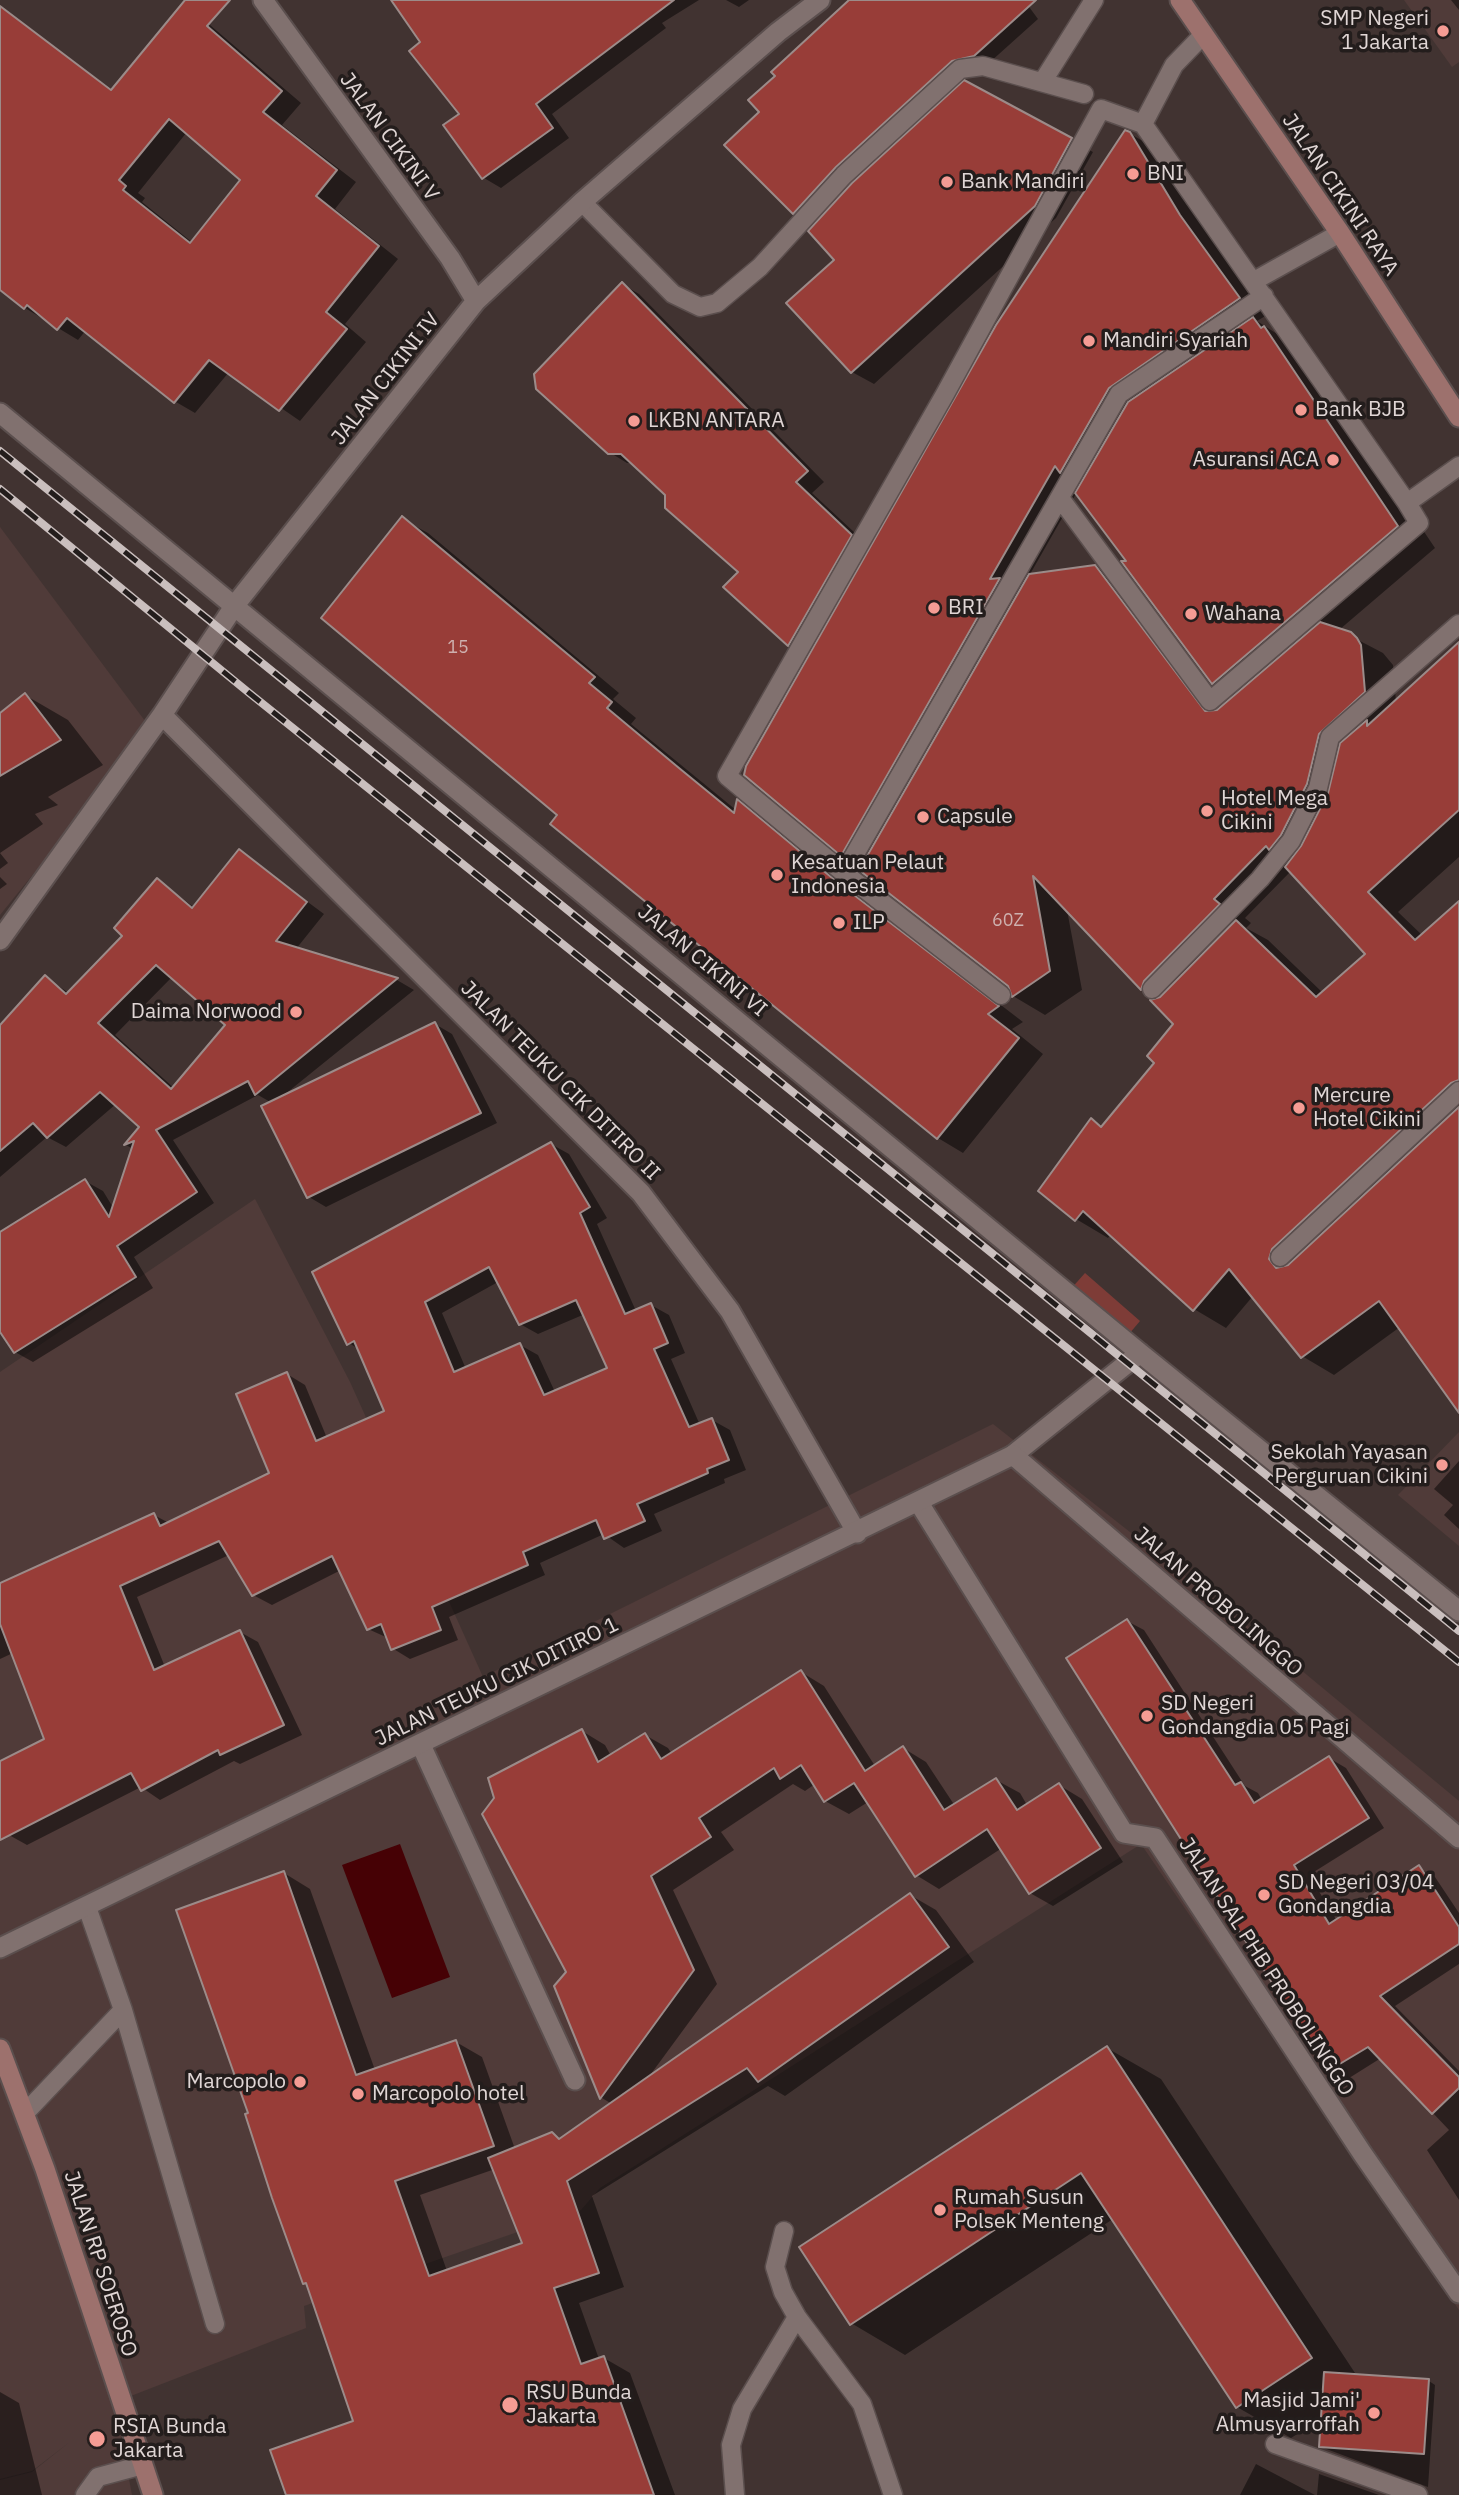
<!DOCTYPE html>
<style>
body{margin:0}
canvas{display:block;background:#413331}
</style>
<canvas width="1459" height="2495"></canvas>
<script>
const c = document.querySelector('canvas').getContext('2d');
c.lineJoin = 'round';
function paint(path, color) { c.fillStyle = color; c.fill(path, 'evenodd'); }
const toPath = rows => new Path2D(rows.map(r => 'M' + r).join(''));
function trace(path, color, width, dash) { c.strokeStyle = color; c.lineWidth = width; c.lineCap = dash ? 'butt' : 'round'; c.setLineDash(dash || []); c.stroke(path); }
function drawText(font, color, halo, rows, align = 'center') {
  c.font = font + ' "IBM Plex Sans",sans-serif'; c.lineWidth = 7; c.setLineDash([]); c.textBaseline = 'middle'; c.strokeStyle = halo; c.fillStyle = color; for (const [text, x, y, turn = 0] of rows) {
    c.save(); c.translate(x, y); c.rotate((+turn || 0) * Math.PI / 180); c.textAlign = isNaN(turn) ? turn : align; if (halo) c.strokeText(text, 0, 0); c.fillText(text, 0, 0); c.restore();
  }
}
paint(toPath([
 [1404,0,1459,0,1459,62,1452,67],
 [0,527,151,729,0,915],
 [255,1199,350,1382,483,1677,993,1424,1225,1607,1459,1801,1459,2310,1141,1844,600,2188,581,2210,304,2306,306,2328,123,2399,115,2406,132,2495,0,2495,0,2480,32,2472,71,2441,32,2471,0,2479,0,1372],
 [1459,1432,1459,1546,1398,1495]
]), '#503b39');
paint(toPath([
 [1085,1273,1140,1321,1118,1347,1062,1299]
]), '#7e3c37');
paint(toPath([
 [400,1844,450,1977,392,1998,342,1865]
]), '#460105');
paint(toPath([
 [393,0,699,0,662,23,666,28,552,114,569,138,501,188,484,178,462,114,423,42],
 [726,0,749,0,739,7],
 [864,0,1024,0,1038,19,989,63,967,68,808,221,794,213,762,112],
 [1451,0,1459,0,1459,10],
 [1,9,113,90,203,19,301,103,282,125,356,182,335,209,398,259,345,324,366,342,300,421,229,372,195,413,176,402,216,354,86,330,78,340,25,308,0,288],
 [187,132,242,180,193,243,142,202,145,198,138,193],
 [965,83,1093,152,1056,218,874,384,852,372,837,260],
 [1129,133,1158,150,1267,315,1257,321,1302,350,1435,548,1339,630,1383,653,1393,665,1396,702,1459,667,1459,857,1398,912,1422,935,1459,904,1459,1098,1393,1156,1399,1164,1459,1109,1459,1399,1400,1327,1334,1375,1302,1356,1253,1296,1226,1328,1194,1309,1111,1234,1108,1238,1076,1219,1040,1190,1091,1121,1103,1127,1157,1063,1176,1024,1160,999,1142,989,1067,910,1082,990,1045,1015,1013,996,1009,985,863,866,842,854],
 [1077,492,1213,683,1236,696,1221,709,1127,585,1095,567,1029,576],
 [1291,871,1367,954,1323,993,1268,940,1246,928,1251,923,1245,918],
 [622,284,639,294,824,482,812,493,868,545,806,654,789,645,725,587,740,572,667,494,633,463,627,463,609,452],
 [402,519,428,533,619,693,613,699,636,718,631,724,736,810,738,802,763,816,863,899,1023,1022,1012,1029,1043,1054,963,1153,938,1138,559,815],
 [25,695,68,720,103,765,48,797,58,805,35,814,43,824,0,853,0,715],
 [239,851,324,914,296,949,397,980,414,990,284,1095,435,1024,452,1034,497,1123,326,1207,309,1197,272,1103,258,1095,173,1140,214,1203,134,1257,153,1288,33,1362,15,1352,0,1328,0,1234,85,1181,103,1191,114,1209,133,1149,126,1145,141,1126,116,1104,66,1147,47,1137,0,1177,0,1024,45,977,69,993,125,935,158,880,195,908],
 [172,977,227,1024,174,1088,115,1035],
 [0,853,8,863,0,869],
 [0,877,7,884,0,889],
 [551,1144,569,1154,607,1218,597,1224,636,1311,651,1305,669,1315,685,1353,671,1359,700,1425,712,1420,730,1430,746,1470,724,1479,725,1483,654,1514,662,1531,624,1548,604,1534,540,1563,545,1575,449,1617,458,1640,410,1659,392,1648,388,1638,368,1629,341,1570,272,1605,253,1595,229,1555,137,1597,165,1667,240,1632,258,1642,302,1735,240,1764,234,1761,160,1800,141,1787,27,1845,9,1835,0,1817,0,1763,46,1739,13,1653,0,1659,0,1585,154,1515,169,1523,271,1473,287,1374,305,1385,327,1438,386,1412,360,1350,349,1343],
 [498,1282,520,1324,538,1334,585,1314,609,1369,555,1392,538,1355,520,1345,466,1369,442,1313],
 [1459,1461,1459,1529,1444,1515,1453,1505,1434,1489],
 [1127,1621,1144,1630,1245,1786,1258,1793,1262,1800,1329,1758,1346,1768,1384,1828,1309,1875,1337,1921,1419,1868,1435,1877,1459,1913,1459,1964,1395,2006,1459,2071,1459,2200,1427,2150,1449,2130,1381,2058,1346,2080,1329,2070],
 [801,1672,824,1686,875,1766,903,1748,926,1762,955,1806,996,1780,1020,1793,1027,1805,1059,1785,1082,1799,1123,1862,1053,1906,1030,1893,1002,1848,939,1889,916,1875,868,1802,849,1814,825,1801,815,1784,805,1791,793,1784,721,1832,734,1850,673,1890,717,1984,648,2078,910,1895,936,1910,974,1962,785,2096,768,2086,592,2196,624,2287,579,2303,599,2359,604,2358,630,2373,675,2495,288,2495,355,2422,309,2286,304,2283,250,2114,284,1873,310,1889,375,2070,456,2042,482,2057,515,2149,551,2134,562,2140,612,2104,602,2098,556,1986,568,1973,582,1731,605,1745,611,1756,645,1735,668,1748,672,1754],
 [495,2169,525,2244,447,2271,420,2195],
 [1107,2048,1161,2079,1357,2376,1429,2381,1435,2385,1428,2487,1321,2447,1323,2418,1291,2438,1237,2407,1113,2219,905,2355,851,2323],
 [0,2392,19,2403,42,2495,0,2495],
 [1256,2464,1315,2495,1240,2495],
 [1319,2474,1379,2495,1317,2495]
]), '#0007');
const building = toPath([
 [185,0,230,0,207,26,282,91,263,112,337,170,316,196,379,246,326,312,347,329,279,411,209,360,174,403,67,318,57,330,27,305,24,309,0,290,0,6,111,90,185,0],
 [169,119,240,180,190,243,123,190,126,186,119,180,169,119],
 [391,0,674,0,536,104,553,128,482,179,443,125,459,114,409,51,420,42,391,0],
 [849,0,1036,0,974,56,952,61,836,167,793,214,724,145,759,112,748,100,775,76,771,72,849,0],
 [964,80,1072,138,1035,206,851,373,786,303,834,260,808,231,852,183,964,80],
 [1125,130,1130,132,1180,215,1240,298,1109,388,1060,473,1055,466,990,579,1000,578,841,856,744,775,746,766,996,325,1125,130],
 [622,282,808,471,796,482,852,535,788,646,723,587,738,572,665,508,665,495,621,454,608,454,536,389,534,374,622,282],
 [1253,317,1261,328,1264,326,1398,526,1212,684,1121,561,1126,561,1075,493,1128,402,1253,317],
 [402,516,595,677,589,683,612,702,607,708,679,768,734,813,737,799,837,882,999,1006,988,1014,1019,1038,937,1139,550,824,557,815,321,618,402,516],
 [1095,565,1205,711,1217,710,1320,622,1351,632,1357,638,1361,645,1365,692,1319,734,1307,784,1281,835,1269,850,1266,846,1214,899,1220,904,1144,981,1141,990,1033,876,1050,971,1012,997,1008,986,859,870,1029,574,1095,565],
 [1459,642,1459,810,1368,892,1415,940,1459,901,1459,1080,1451,1083,1272,1249,1269,1259,1276,1268,1288,1265,1459,1107,1459,1413,1379,1301,1301,1358,1229,1269,1193,1311,1083,1211,1075,1221,1038,1191,1091,1118,1101,1127,1154,1063,1147,1056,1173,1024,1150,1000,1160,997,1236,920,1316,997,1365,954,1285,867,1301,846,1328,793,1340,743,1367,720,1367,726,1459,642],
 [25,693,61,740,0,776,0,713,25,693],
 [239,849,307,902,276,941,398,978,255,1095,248,1081,156,1130,197,1192,117,1246,136,1277,14,1353,0,1332,0,1232,85,1179,109,1217,134,1141,124,1145,139,1127,100,1092,47,1138,33,1123,0,1151,0,1025,45,975,66,994,122,936,114,928,157,878,192,908,239,849],
 [156,965,225,1025,171,1089,98,1023,156,965],
 [435,1022,481,1113,307,1198,261,1106,435,1022],
 [551,1142,590,1207,580,1213,625,1314,651,1303,668,1343,654,1349,689,1427,712,1418,729,1460,707,1469,708,1473,637,1504,645,1521,604,1539,596,1520,523,1552,528,1565,432,1607,441,1630,391,1650,381,1624,367,1630,332,1556,252,1596,219,1541,120,1586,154,1670,240,1630,284,1725,220,1755,218,1750,141,1791,131,1773,0,1840,0,1761,44,1739,0,1624,0,1583,154,1513,160,1526,269,1473,236,1394,287,1372,316,1441,384,1411,354,1341,347,1345,312,1272,551,1142],
 [489,1267,519,1325,576,1300,607,1368,544,1395,520,1343,454,1372,425,1302,489,1267],
 [1127,1619,1235,1785,1241,1782,1254,1803,1329,1756,1369,1818,1294,1865,1329,1924,1419,1865,1459,1927,1459,1944,1380,1996,1459,2077,1459,2088,1432,2114,1368,2047,1328,2071,1066,1658,1127,1619],
 [801,1670,865,1771,903,1746,944,1810,996,1778,1017,1810,1059,1783,1101,1848,1029,1894,987,1829,915,1877,854,1783,824,1802,801,1765,780,1779,774,1768,699,1818,711,1837,651,1876,694,1970,600,2099,554,1986,566,1972,482,1814,494,1798,488,1778,582,1729,598,1762,645,1733,661,1759,801,1670],
 [284,1871,356,2075,456,2040,494,2146,395,2181,429,2276,522,2243,488,2158,552,2132,559,2139,910,1893,949,1947,758,2082,747,2068,567,2181,599,2273,554,2288,581,2364,604,2356,654,2495,286,2495,270,2450,353,2421,306,2283,303,2284,272,2198,245,2114,248,2113,176,1910,284,1871],
 [1107,2046,1312,2358,1236,2408,1081,2173,850,2325,799,2247,1107,2046],
 [1324,2372,1429,2379,1424,2454,1319,2447,1324,2372]
]);
paint(building, '#983d38');
trace(building, '#9c8b89', 2);
const service = toPath([
 [1043,81,1094,0],
 [1143,124,1174,65,1203,35],
 [582,202,673,294,700,307,717,303,760,267,844,175,960,69,983,66,1084,94],
 [1254,281,1340,233],
 [1060,498,1210,701,1419,523,1407,503,1459,466],
 [844,873,727,776,945,394,1101,109,1143,124,1407,503],
 [1152,989,1260,879,1291,841,1318,788,1330,737,1459,624],
 [1001,995,844,873,1119,394,1264,296],
 [1280,1257,1459,1091],
 [87,1907,123,2010,215,2324],
 [25,2113,123,2010],
 [784,2231,775,2267,783,2292,797,2317,862,2404,893,2495],
 [1275,2444,1418,2495],
 [85,2495,98,2477,143,2465],
 [735,2495,731,2445,742,2409,797,2317]
]);
const minor = toPath([
 [263,0,450,258,476,301],
 [0,413,1140,1353,1459,1611],
 [162,715,641,1193,730,1311,857,1533],
 [0,940,162,715,235,605,476,301,582,202,778,32,820,0],
 [1013,1455,1140,1353],
 [919,1503,1124,1833,1155,1838,1362,2153,1459,2293],
 [421,1745,575,2080]
]);
const tertiary = toPath([
 [0,1948,1013,1455,1459,1838]
]);
const secondary = toPath([
 [1180,0,1340,233,1459,417],
 [0,2049,45,2169,153,2495]
]);
trace(service, '#5b4f4e', 21);
trace(minor, '#5b4f4e', 23);
trace(tertiary, '#5b4f4e', 23);
trace(secondary, '#5b4f4e', 23);
trace(service, '#81716f', 18);
trace(minor, '#81716f', 19);
trace(tertiary, '#81716f', 19);
trace(secondary, '#9d716d', 19);
const rail = toPath([
 [0,451,1459,1631],
 [0,489,248,692,1459,1662]
]);
trace(rail, '#cabfbe', 8);
trace(rail, '#231d1c', 5, [16]);
for (const [x, y, r, color] of [
 [1443,31,7,"#f59c94"],
 [1133,174,7,"#f59c94"],
 [947,182,7,"#f59c94"],
 [1089,341,7,"#f59c94"],
 [1301,410,7,"#f59c94"],
 [634,421,7,"#f59c94"],
 [1333,460,7,"#f59c94"],
 [934,608,7,"#f59c94"],
 [1191,614,7,"#f59c94"],
 [1207,811,7,"#f59c94"],
 [923,817,7,"#f59c94"],
 [777,875,7,"#f59c94"],
 [839,923,7,"#f59c94"],
 [296,1012,7,"#f59c94"],
 [1299,1108,7,"#f59c94"],
 [1442,1465,7,"#f59c94"],
 [1147,1716,7,"#f59c94"],
 [1264,1895,7,"#f59c94"],
 [300,2082,7,"#f59c94"],
 [358,2094,7,"#f59c94"],
 [940,2210,7,"#f59c94"],
 [510,2405,9,"#f59c94"],
 [1374,2413,7,"#f59c94"],
 [97,2439,9,"#f59c94"]
]) { const dot = new Path2D(); dot.arc(x, y, r, 0, 2 * Math.PI); c.fillStyle = color; c.fill(dot); trace(dot, '#231d1c', 2.5); }
drawText('18px', '#ceb0ae', null, [
 ["15",458,648],
 ["60Z",1008,921]
]);
drawText('21px', '#e0d6d5', '#231d1c', [
 ["SMP Negeri",1429,19,"right"],
 ["1 Jakarta",1429,43,"right"],
 ["BNI",1147,174],
 ["Bank Mandiri",961,182],
 ["Mandiri Syariah",1103,341],
 ["Bank BJB",1315,410],
 ["LKBN ANTARA",648,421],
 ["Asuransi ACA",1319,460,"right"],
 ["BRI",948,608],
 ["Wahana",1205,614],
 ["Hotel Mega",1221,799],
 ["Cikini",1221,823],
 ["Capsule",937,817],
 ["Kesatuan Pelaut",791,863],
 ["Indonesia",791,887],
 ["ILP",853,923],
 ["Daima Norwood",282,1012,"right"],
 ["Mercure",1313,1096],
 ["Hotel Cikini",1313,1120],
 ["Sekolah Yayasan",1428,1453,"right"],
 ["Perguruan Cikini",1428,1477,"right"],
 ["SD Negeri",1161,1704],
 ["Gondangdia 05 Pagi",1161,1728],
 ["SD Negeri 03/04",1278,1883],
 ["Gondangdia",1278,1907],
 ["Marcopolo",286,2082,"right"],
 ["Marcopolo hotel",372,2094],
 ["Rumah Susun",954,2198],
 ["Polsek Menteng",954,2222],
 ["RSU Bunda",526,2393],
 ["Jakarta",526,2417],
 ["Masjid Jami'",1360,2401,"right"],
 ["Almusyarroffah",1360,2425,"right"],
 ["RSIA Bunda",113,2427],
 ["Jakarta",113,2451]
], 'left');
drawText('21px', '#e0d6d5', '#231d1c', [
 ["JALAN CIKINI V",389,137,54],
 ["JALAN CIKINI RAYA",1340,195,56],
 ["JALAN CIKINI IV",386,379,-52],
 ["JALAN CIKINI VI",702,961,40],
 ["JALAN TEUKU CIK DITIRO II",560,1081,45],
 ["JALAN PROBOLINGGO",1218,1602,41],
 ["JALAN TEUKU CIK DITIRO 1",497,1682,-26],
 ["JALAN SAL PHB PROBOLINGGO",1266,1967,57],
 ["JALAN RP SOEROSO",100,2264,72]
]);
</script>
